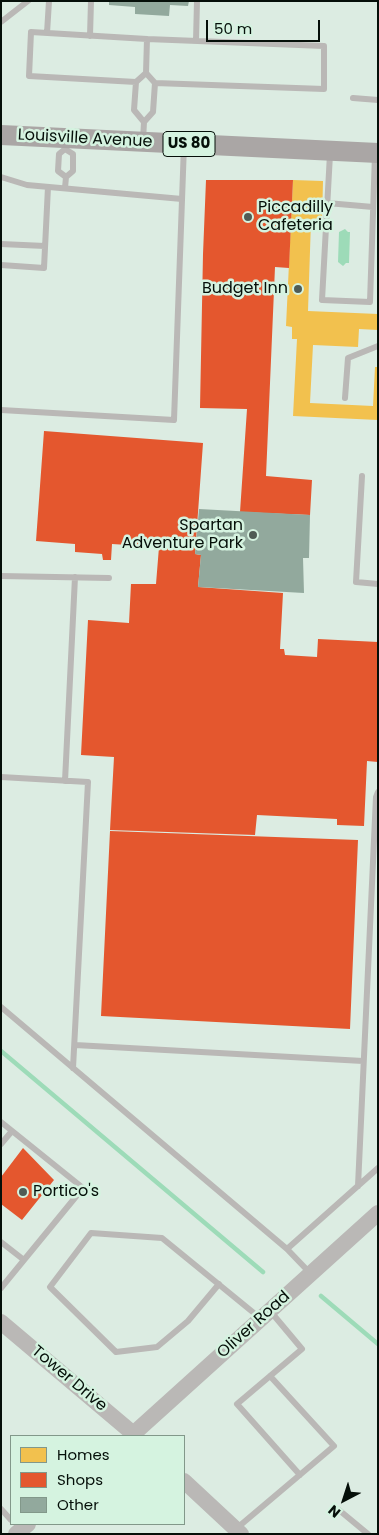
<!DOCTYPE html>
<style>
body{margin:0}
#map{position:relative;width:379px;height:1535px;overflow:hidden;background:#dcece2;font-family:Poppins,sans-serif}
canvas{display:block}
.frame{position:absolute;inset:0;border:2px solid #050f09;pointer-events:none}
.legend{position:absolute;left:10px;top:1435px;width:175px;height:90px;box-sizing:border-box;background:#d5f3e0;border:1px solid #82988a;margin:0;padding:6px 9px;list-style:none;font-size:15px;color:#050f09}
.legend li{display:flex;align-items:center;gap:10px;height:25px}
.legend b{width:25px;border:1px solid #82988a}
.north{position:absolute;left:319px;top:1475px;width:50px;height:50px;-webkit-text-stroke:4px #d5f3e0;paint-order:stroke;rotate:220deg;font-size:14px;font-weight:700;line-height:20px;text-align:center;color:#050f09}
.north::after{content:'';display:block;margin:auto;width:18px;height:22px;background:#050f09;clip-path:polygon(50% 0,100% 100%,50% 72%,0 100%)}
.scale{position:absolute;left:206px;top:20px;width:114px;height:22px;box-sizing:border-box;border:2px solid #050f09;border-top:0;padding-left:6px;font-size:15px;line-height:18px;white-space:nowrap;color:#050f09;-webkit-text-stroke:4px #d5f3e0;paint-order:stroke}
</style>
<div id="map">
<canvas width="379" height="1535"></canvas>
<div class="frame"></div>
<ul class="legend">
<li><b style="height:14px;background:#f2c14e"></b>Homes</li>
<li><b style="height:14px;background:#e4572e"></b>Shops</li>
<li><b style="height:14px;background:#92a99d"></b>Other</li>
</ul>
<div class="north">N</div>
<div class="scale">50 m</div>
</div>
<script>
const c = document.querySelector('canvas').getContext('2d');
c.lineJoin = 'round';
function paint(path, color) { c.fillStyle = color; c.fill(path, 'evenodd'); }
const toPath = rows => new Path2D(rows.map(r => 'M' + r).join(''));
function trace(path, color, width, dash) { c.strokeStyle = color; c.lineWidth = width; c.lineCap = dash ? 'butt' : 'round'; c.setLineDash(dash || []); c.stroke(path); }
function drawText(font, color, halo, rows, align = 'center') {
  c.font = font + ' Poppins,sans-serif'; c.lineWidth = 5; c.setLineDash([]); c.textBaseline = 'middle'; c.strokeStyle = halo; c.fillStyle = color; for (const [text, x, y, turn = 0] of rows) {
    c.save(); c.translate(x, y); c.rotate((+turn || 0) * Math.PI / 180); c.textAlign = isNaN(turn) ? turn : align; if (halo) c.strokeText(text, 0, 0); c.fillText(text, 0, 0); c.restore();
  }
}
paint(toPath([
 [345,229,348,232,350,232,349,263,346,263,343,266,338,262,339,232]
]), '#9ddbb8');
paint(toPath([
 [293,180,323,181,322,221,311,221,308,311,378,314,378,330,359,329,358,347,313,345,310,403,373,406,375,367,378,367,378,420,293,416,297,339,292,339,292,327,286,326]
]), '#f2c14e');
paint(toPath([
 [206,180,293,180,289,268,275,267,266,476,312,480,310,515,240,512,247,409,200,408,203,254],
 [44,431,203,443,195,554,201,555,198,587,283,593,280,649,284,649,285,655,317,657,318,639,378,642,378,762,367,761,364,826,337,825,337,819,257,815,255,835,110,830,114,757,81,755,88,620,129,623,131,584,156,584,159,547,112,544,111,560,103,560,102,554,75,552,75,544,36,541],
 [110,831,358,840,350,1029,101,1016],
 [23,1148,54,1180,22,1220,1,1204,1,1177]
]), '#e4572e');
trace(toPath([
 [1,1051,263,1272],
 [321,1296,378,1344]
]), '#9ddbb8', 4.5);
paint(toPath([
 [109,1,189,1,188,6,170,5,169,16,135,14,135,7,109,5],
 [199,509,310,515,309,558,303,558,304,593,198,587,201,555,195,554]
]), '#92a99d');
trace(toPath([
 [1,22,28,1],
 [47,33,49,1],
 [90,36,91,1],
 [196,41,197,1],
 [146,73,147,39,324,46,324,89,155,83],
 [136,82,29,76,31,32,147,39],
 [353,98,378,100],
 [143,140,144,122,153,112,155,83,146,73,136,82,134,110,144,122],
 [65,149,73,154,73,171,66,177,65,188],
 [65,149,59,154,58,171,66,177],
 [330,154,322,300,370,302,375,154],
 [1,177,27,185,182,199],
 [327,203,373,207],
 [1,244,45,246],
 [1,265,44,268,48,187],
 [345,398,348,358,378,346],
 [1,410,174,420,184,145],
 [362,476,356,582,378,584],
 [1,576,109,578],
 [1,777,88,782,73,1068],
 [65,781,75,577],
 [1,1007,287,1249,310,1273],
 [75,1045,363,1061],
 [1,1122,83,1188,1,1288],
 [1,1144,12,1131],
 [358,1186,376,797,378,792],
 [1,1242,24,1260],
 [287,1249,378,1168],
 [219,1284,188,1321,157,1347,116,1352,50,1287,91,1233,162,1238,260,1318],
 [271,1312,302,1349,237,1404,300,1475],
 [1,1509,11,1520],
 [339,1510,368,1534],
 [237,1528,334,1446,270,1376]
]), '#bab8b6', 6);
trace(toPath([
 [1,1322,136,1436],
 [131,1436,378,1213],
 [184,1481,241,1534],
 [16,1534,28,1524]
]), '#bab8b6', 16);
trace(toPath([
 [1,135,378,153]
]), '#aaa6a5', 20);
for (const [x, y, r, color] of [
 [248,217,5,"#505c55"],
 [298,289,5,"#505c55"],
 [253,535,5,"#505c55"],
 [23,1192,5,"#505c55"]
]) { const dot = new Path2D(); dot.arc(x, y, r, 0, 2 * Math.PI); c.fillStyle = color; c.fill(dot); trace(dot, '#d5f3e0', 2); }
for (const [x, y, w] of [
 [189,144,52]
]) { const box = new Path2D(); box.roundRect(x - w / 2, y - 12.5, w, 25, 4); c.fillStyle = '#d5f3e0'; c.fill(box); trace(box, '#050f09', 1); }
drawText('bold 15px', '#050f09', null, [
 ["US 80",189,144]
]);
drawText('16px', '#050f09', '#d5f3e0', [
 ["Louisville Avenue",85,139,3],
 ["Oliver Road",254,1325,-42],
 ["Tower Drive",69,1379,40]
]);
drawText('16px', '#050f09', '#d5f3e0', [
 ["Piccadilly",258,208],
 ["Cafeteria",258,226],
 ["Budget Inn",288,289,"right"],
 ["Spartan",243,526,"right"],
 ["Adventure Park",243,544,"right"],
 ["Portico's",33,1192]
], 'left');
</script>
